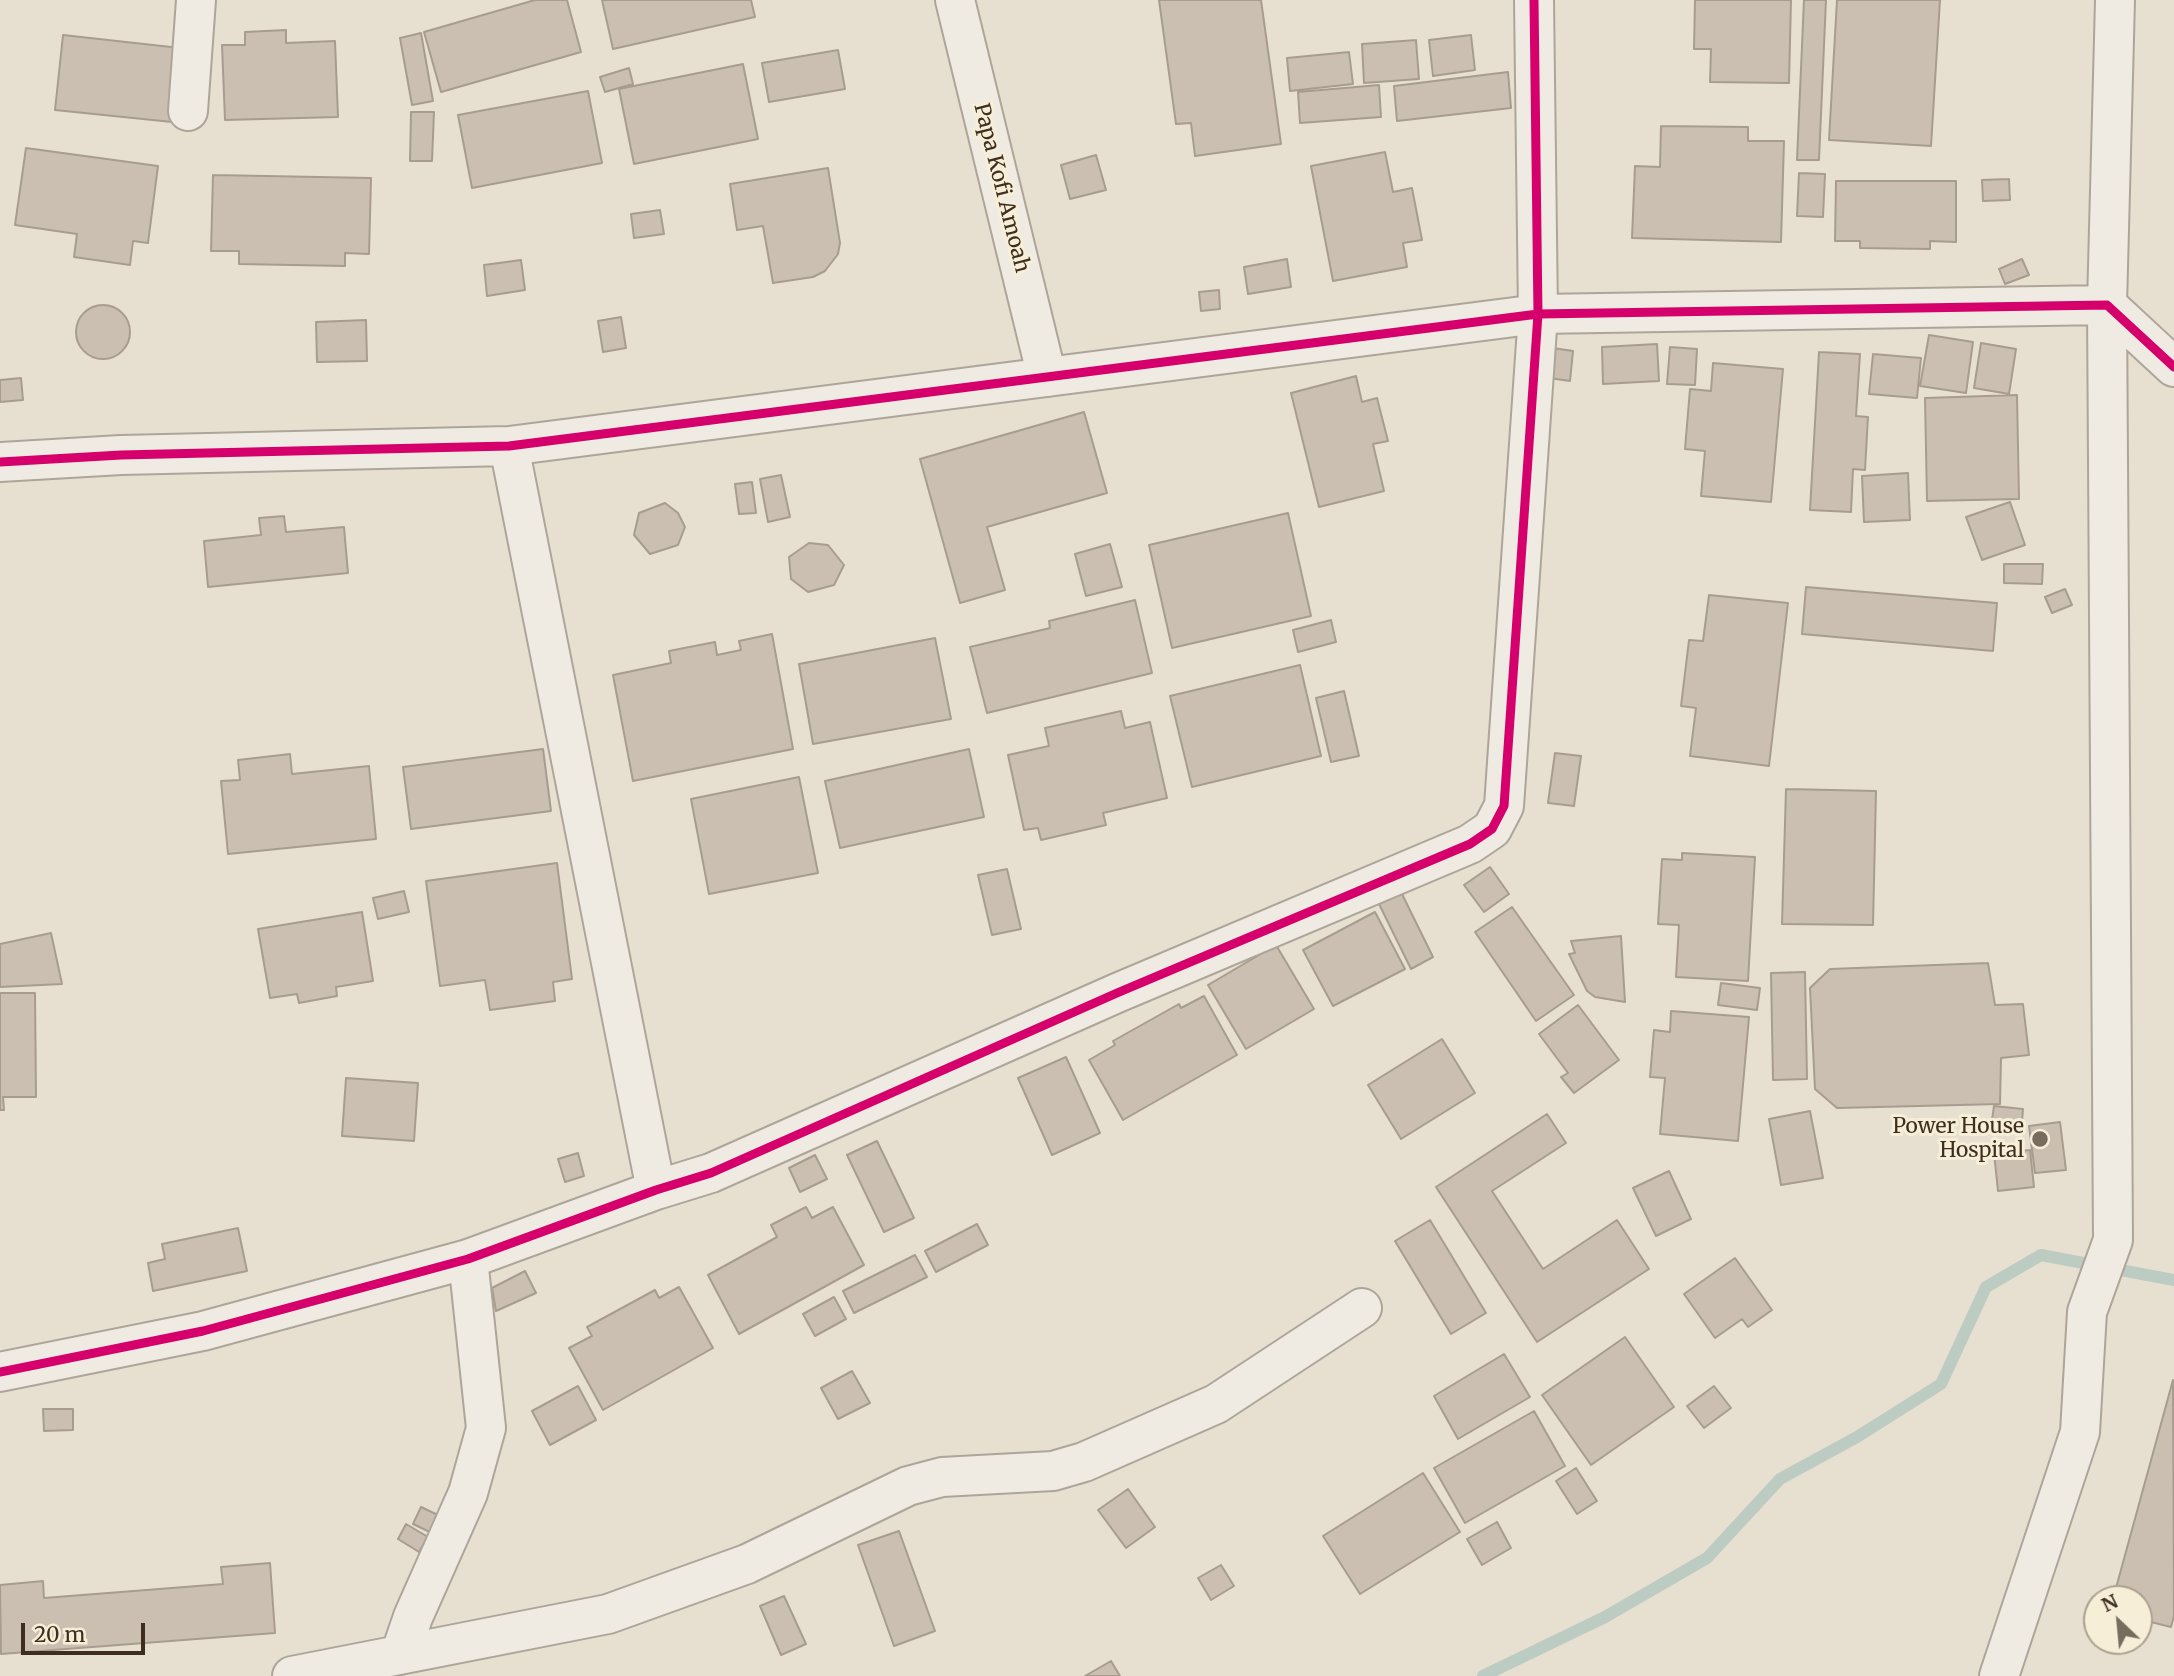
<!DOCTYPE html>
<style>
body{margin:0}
#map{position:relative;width:2174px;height:1676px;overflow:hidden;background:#e7e0d1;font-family:Merriweather,serif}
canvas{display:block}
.north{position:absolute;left:2083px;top:1585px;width:70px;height:70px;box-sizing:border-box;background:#f7eed8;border:2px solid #ada18e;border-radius:50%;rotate:334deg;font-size:19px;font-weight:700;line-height:28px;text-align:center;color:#3d2e20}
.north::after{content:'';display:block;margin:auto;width:24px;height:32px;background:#786c5e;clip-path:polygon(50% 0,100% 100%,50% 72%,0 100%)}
.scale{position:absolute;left:21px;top:1623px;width:124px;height:32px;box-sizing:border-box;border:4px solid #3d2e20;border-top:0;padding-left:9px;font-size:21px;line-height:24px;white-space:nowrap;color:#3d2e20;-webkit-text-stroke:5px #f7eed8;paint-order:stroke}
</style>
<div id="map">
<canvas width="2174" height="1676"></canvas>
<div class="north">N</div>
<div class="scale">20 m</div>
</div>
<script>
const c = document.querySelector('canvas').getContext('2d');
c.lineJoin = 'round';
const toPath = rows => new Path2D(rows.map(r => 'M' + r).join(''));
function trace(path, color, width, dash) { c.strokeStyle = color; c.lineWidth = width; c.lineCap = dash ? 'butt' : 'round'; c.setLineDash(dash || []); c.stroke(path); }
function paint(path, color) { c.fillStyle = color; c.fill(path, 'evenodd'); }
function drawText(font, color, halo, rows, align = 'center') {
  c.font = font + ' Merriweather,serif'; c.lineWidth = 6; c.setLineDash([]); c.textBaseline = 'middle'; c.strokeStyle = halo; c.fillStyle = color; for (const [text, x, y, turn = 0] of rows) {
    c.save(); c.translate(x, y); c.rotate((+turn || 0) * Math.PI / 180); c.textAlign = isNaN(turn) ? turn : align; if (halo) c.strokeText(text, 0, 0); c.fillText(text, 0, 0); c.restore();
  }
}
trace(toPath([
 [1483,1676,1605,1617,1707,1558,1780,1479,1857,1437,1941,1384,1986,1287,2041,1255,2174,1280]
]), '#bcccc2', 12);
const building = toPath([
 [535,0,567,0,581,52,441,92,424,32,535,0],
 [602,0,751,0,755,17,613,49,602,0],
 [1159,0,1261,0,1281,144,1195,156,1191,123,1176,124,1159,0],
 [1695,0,1791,0,1789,83,1710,82,1711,49,1694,49,1695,0],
 [1804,0,1826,0,1819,160,1797,160,1804,0],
 [1837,0,1940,0,1931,146,1829,140,1837,0],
 [286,30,286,43,335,41,338,117,225,120,222,45,245,45,245,32,286,30],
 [421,33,433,101,412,105,400,38,421,33],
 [63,35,180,48,172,122,55,110,63,35],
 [1471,35,1475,70,1433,76,1429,40,1471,35],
 [1416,40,1419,79,1364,83,1362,44,1416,40],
 [838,50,845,89,769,102,762,63,838,50],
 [1349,52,1353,84,1290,91,1287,58,1349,52],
 [743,64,758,139,634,164,619,89,743,64],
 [629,68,633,84,605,92,600,77,629,68],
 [1508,72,1511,108,1397,121,1394,86,1508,72],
 [1379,85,1381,117,1300,123,1298,92,1379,85],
 [588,91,602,163,472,188,458,115,588,91],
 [411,112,434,112,432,161,410,161,411,112],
 [1661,126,1748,127,1748,141,1784,141,1781,242,1632,238,1635,166,1660,167,1661,126],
 [26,148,158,166,148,243,133,241,130,265,74,257,77,234,15,225,26,148],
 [1385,152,1393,192,1412,188,1422,240,1403,243,1407,267,1333,281,1311,166,1385,152],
 [1096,155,1106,190,1070,199,1061,165,1096,155],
 [828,168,840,243,838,254,825,271,813,277,773,283,763,226,737,230,730,184,828,168],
 [1799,173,1825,174,1823,217,1797,216,1799,173],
 [213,175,371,178,369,254,345,253,345,266,239,264,239,251,211,251,213,175],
 [2009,179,2010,200,1983,201,1982,180,2009,179],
 [1836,181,1956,181,1956,242,1930,241,1930,249,1860,248,1860,241,1835,241,1836,181],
 [660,210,664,234,634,238,631,214,660,210],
 [1287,259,1291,287,1248,294,1244,267,1287,259],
 [2022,259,2029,275,2005,284,1999,269,2022,259],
 [521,260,525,290,487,296,484,265,521,260],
 [1219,290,1220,309,1201,311,1199,292,1219,290],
 '76 332a27 27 0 1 1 54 0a27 27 0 1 1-54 0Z',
 [621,317,626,348,603,352,598,321,621,317],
 [366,320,367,361,317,362,316,322,366,320],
 [1929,335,1973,342,1966,393,1920,386,1929,335],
 [1981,343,2016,349,2009,394,1974,388,1981,343],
 [1657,344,1659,381,1603,384,1602,347,1657,344],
 [1670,347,1697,349,1695,385,1667,384,1670,347],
 [1553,348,1573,351,1570,381,1549,378,1553,348],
 [1819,352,1860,354,1856,416,1868,417,1865,470,1853,469,1851,512,1810,510,1819,352],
 [1873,354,1921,358,1917,398,1869,394,1873,354],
 [1713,363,1783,369,1771,502,1701,496,1705,451,1685,449,1690,389,1711,391,1713,363],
 [1356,376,1362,402,1377,398,1388,441,1373,444,1384,491,1319,507,1291,393,1356,376],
 [21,378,23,400,0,402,0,380,21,378],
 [2017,395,2019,499,1927,501,1925,398,2017,395],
 [1084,412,1107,493,987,527,1005,590,960,603,920,459,1084,412],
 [1908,473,1910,520,1864,522,1862,476,1908,473],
 [781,475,790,517,768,522,760,479,781,475],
 [752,482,756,513,739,514,735,484,752,482],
 [2010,502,2025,545,1982,560,1966,517,2010,502],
 [665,503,678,513,685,527,678,545,650,554,634,535,639,513,665,503],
 [1288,513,1311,616,1172,648,1149,545,1288,513],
 [284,516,286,532,344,527,348,573,208,587,204,541,261,535,259,518,284,516],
 [809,543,828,545,844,565,834,585,808,592,791,579,789,557,809,543],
 [1110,544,1122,587,1086,596,1075,554,1110,544],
 [2004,564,2043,564,2042,584,2004,583,2004,564],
 [1806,587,1997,603,1993,651,1802,634,1806,587],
 [2065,589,2072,605,2052,613,2045,597,2065,589],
 [1709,595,1788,603,1769,766,1690,756,1696,708,1681,706,1689,640,1703,641,1709,595],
 [1135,600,1152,673,987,713,970,647,1050,628,1049,621,1135,600],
 [1331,620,1336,642,1298,652,1293,630,1331,620],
 [772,634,793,749,633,781,613,675,671,663,669,651,715,642,717,655,741,650,739,641,772,634],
 [935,638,951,719,813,744,799,664,935,638],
 [1300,665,1321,756,1192,787,1170,696,1300,665],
 [1344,691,1359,756,1331,762,1316,698,1344,691],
 [1121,711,1125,728,1150,722,1167,798,1103,813,1106,825,1041,840,1038,828,1024,830,1008,755,1049,746,1045,728,1121,711],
 [543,749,551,811,411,829,403,767,543,749],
 [969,749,984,817,840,848,825,781,969,749],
 [1555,753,1581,756,1574,806,1548,803,1555,753],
 [290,754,292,774,369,766,376,839,228,854,221,781,240,780,238,760,290,754],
 [799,777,818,873,709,894,691,799,799,777],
 [1786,789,1876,791,1873,925,1782,924,1786,789],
 [1682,853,1755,857,1748,981,1676,977,1679,925,1658,924,1662,859,1682,860,1682,853],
 [557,863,572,979,553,982,555,1001,490,1010,485,980,440,986,426,881,557,863],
 [1490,867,1509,894,1484,912,1464,885,1490,867],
 [1007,869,1021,929,992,935,978,875,1007,869],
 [404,891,409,912,378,919,373,898,404,891],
 [1401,892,1433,957,1411,969,1379,904,1401,892],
 [1512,907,1574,995,1536,1021,1475,932,1512,907],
 [362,912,373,981,336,987,337,996,299,1003,297,994,270,998,258,929,362,912],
 [1375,912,1405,969,1333,1006,1303,950,1375,912],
 [51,933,62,984,0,987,0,944,51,933],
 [1621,936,1625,1002,1595,997,1587,991,1569,954,1575,953,1571,941,1621,936],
 [1276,945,1314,1009,1246,1049,1208,985,1276,945],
 [1988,963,1995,1005,2023,1004,2029,1055,2001,1058,2000,1104,1837,1108,1815,1089,1810,988,1830,969,1988,963],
 [1805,972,1807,1079,1773,1080,1771,973,1805,972],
 [1721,983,1760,988,1757,1010,1718,1005,1721,983],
 [0,993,35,993,36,1097,3,1097,4,1110,0,1110,0,993],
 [1204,996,1237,1055,1123,1120,1089,1060,1115,1045,1113,1041,1179,1004,1181,1008,1204,996],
 [1578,1005,1619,1060,1574,1093,1561,1077,1568,1073,1539,1034,1578,1005],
 [1671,1011,1749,1017,1738,1141,1660,1134,1665,1078,1650,1077,1654,1030,1670,1032,1671,1011],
 [1442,1039,1475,1093,1401,1139,1368,1085,1442,1039],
 [1066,1057,1100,1133,1052,1155,1018,1078,1066,1057],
 [346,1078,418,1083,414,1141,342,1136,346,1078],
 [1994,1106,2023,1109,2022,1122,1992,1120,1994,1106],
 [1810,1111,1823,1178,1781,1185,1769,1119,1810,1111],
 [1547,1114,1566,1143,1492,1191,1543,1269,1617,1220,1649,1269,1537,1342,1436,1187,1547,1114],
 [2060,1122,2066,1170,2035,1173,2029,1126,2060,1122],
 [877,1141,914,1218,884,1232,847,1155,877,1141],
 [2030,1150,2034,1187,1998,1191,1994,1153,2030,1150],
 [578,1153,584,1176,565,1182,558,1159,578,1153],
 [815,1155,827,1179,800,1192,789,1168,815,1155],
 [1669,1171,1691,1219,1656,1236,1633,1188,1669,1171],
 [806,1207,812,1218,833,1207,864,1265,739,1334,708,1275,777,1237,771,1225,806,1207],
 [1430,1220,1486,1313,1451,1334,1395,1241,1430,1220],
 [977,1224,988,1245,936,1272,925,1251,977,1224],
 [238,1228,247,1271,153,1291,148,1263,165,1259,162,1244,238,1228],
 [915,1255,927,1277,854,1313,843,1291,915,1255],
 [1735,1258,1772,1310,1748,1327,1742,1319,1715,1338,1684,1294,1735,1258],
 [525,1271,536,1293,496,1311,492,1288,525,1271],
 [679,1287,713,1348,603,1410,569,1348,592,1336,587,1327,655,1290,659,1298,679,1287],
 [834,1297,846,1319,815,1336,803,1314,834,1297],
 [1625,1337,1674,1407,1591,1465,1542,1395,1625,1337],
 [1504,1354,1530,1397,1458,1439,1434,1396,1504,1354],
 [852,1371,870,1403,838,1419,821,1388,852,1371],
 [2173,1380,2174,1616,2171,1627,2139,1619,2139,1599,2113,1599,2173,1380],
 [578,1386,596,1420,550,1445,532,1411,578,1386],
 [1714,1386,1731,1408,1704,1428,1687,1406,1714,1386],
 [43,1409,73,1409,73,1430,44,1431,43,1409],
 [1534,1411,1565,1466,1465,1523,1434,1468,1534,1411],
 [1576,1468,1597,1501,1577,1514,1556,1481,1576,1468],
 [1423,1473,1460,1532,1360,1594,1323,1536,1423,1473],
 [1128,1489,1155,1527,1126,1548,1098,1510,1128,1489],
 [421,1507,440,1516,432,1533,413,1524,421,1507],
 [1497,1522,1511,1548,1482,1565,1467,1539,1497,1522],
 [406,1524,428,1537,419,1552,398,1539,406,1524],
 [899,1531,935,1631,894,1646,858,1545,899,1531],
 [270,1563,275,1633,1,1654,0,1585,43,1581,44,1598,223,1584,221,1567,270,1563],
 [1221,1565,1234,1586,1211,1600,1198,1578,1221,1565],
 [784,1596,806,1644,781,1655,760,1606,784,1596],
 [1111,1661,1120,1676,1085,1676,1111,1661]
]);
paint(building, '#cbbfb2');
trace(building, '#a89c90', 2);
const minor = toPath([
 [955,0,1047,377],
 [188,111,196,0],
 [509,446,656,1190],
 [0,462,121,455,509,446,1538,314,2107,305,2174,367],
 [0,1372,203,1331,468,1259,656,1190,711,1173,1117,993,1470,844,1492,829,1504,806,1538,314,1534,0],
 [400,1655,413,1617,468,1493,486,1428,468,1259],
 [292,1676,608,1614,747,1564,908,1486,942,1477,1053,1471,1084,1462,1216,1404,1362,1308],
 [1999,1676,2080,1432,2087,1312,2113,1240,2107,305,2115,0]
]);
trace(minor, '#ada599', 42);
trace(minor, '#efebe3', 38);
trace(toPath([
 [0,462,121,455,509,446,1538,314,2107,305,2174,367],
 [0,1372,203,1331,468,1259,656,1190,711,1173,1117,993,1470,844,1492,829,1504,806,1538,314,1534,0]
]), '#d6006c', 9);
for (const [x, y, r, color] of [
 [2040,1139,9,"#786c5e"]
]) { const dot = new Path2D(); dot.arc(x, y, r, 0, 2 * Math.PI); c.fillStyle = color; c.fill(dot); trace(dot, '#f7eed8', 2.5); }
drawText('21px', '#3d2e20', '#f7eed8', [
 ["Papa Kofi Amoah",1001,188,76]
]);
drawText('21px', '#3d2e20', '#f7eed8', [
 ["Power House",2024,1127],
 ["Hospital",2024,1151]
], 'right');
</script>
